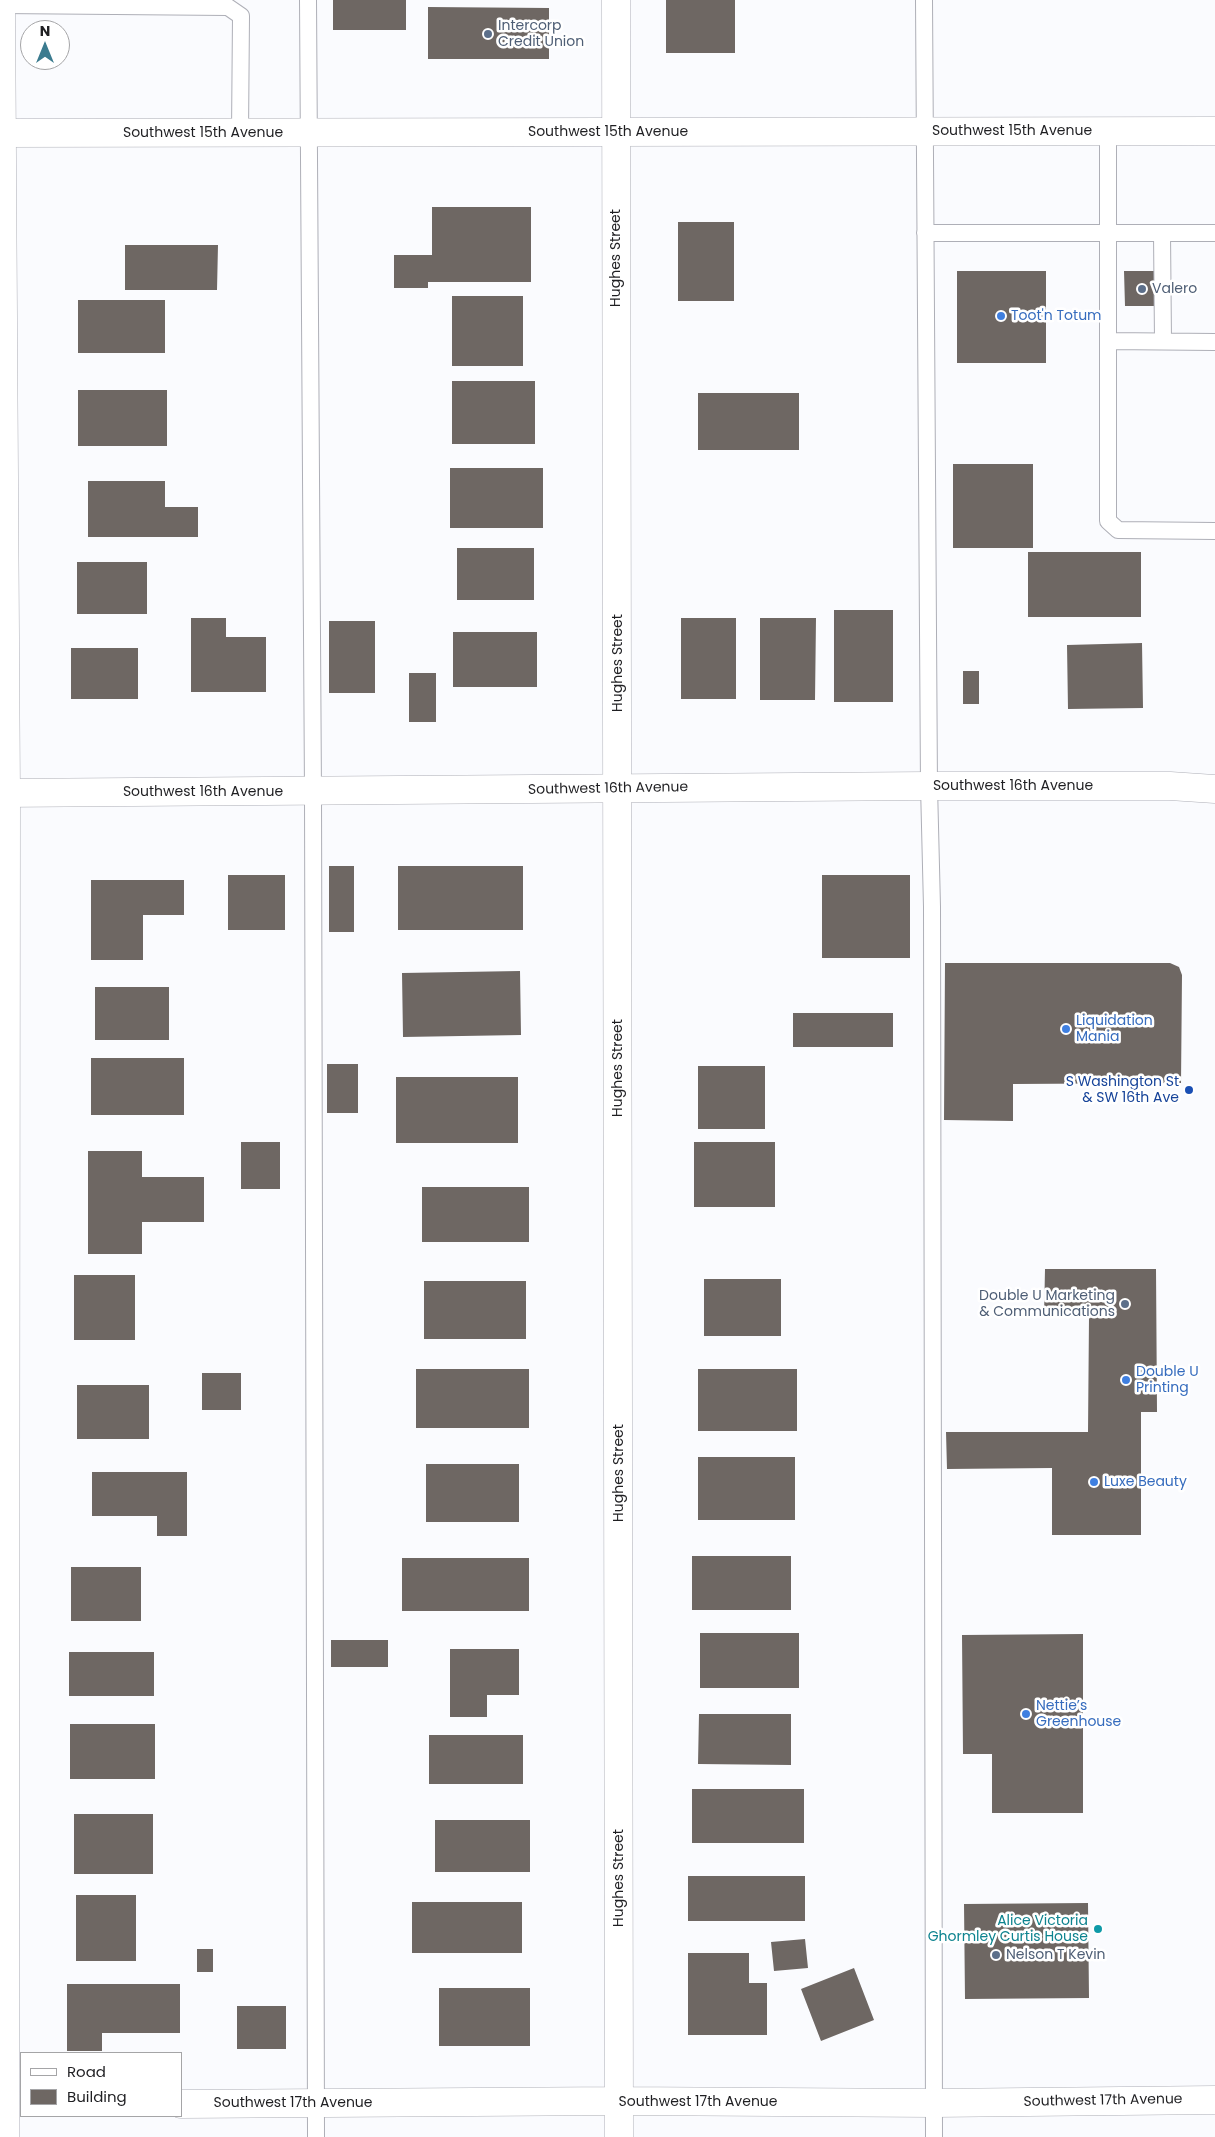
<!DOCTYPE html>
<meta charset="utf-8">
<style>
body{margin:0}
#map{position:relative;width:1215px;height:2137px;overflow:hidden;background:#fafbfe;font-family:Poppins,sans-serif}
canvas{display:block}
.legend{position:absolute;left:20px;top:2052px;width:162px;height:65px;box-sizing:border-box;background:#fff;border:1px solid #a5a5a7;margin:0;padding:6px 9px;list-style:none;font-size:15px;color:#1f1f22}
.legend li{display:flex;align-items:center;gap:10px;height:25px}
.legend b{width:25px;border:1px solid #a5a5a7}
.north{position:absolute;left:20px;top:20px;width:50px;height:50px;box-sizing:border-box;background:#fff;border:1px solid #a5a5a7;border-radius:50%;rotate:0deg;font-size:14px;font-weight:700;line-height:20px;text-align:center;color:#1f1f22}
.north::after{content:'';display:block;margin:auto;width:18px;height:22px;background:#3b7b8f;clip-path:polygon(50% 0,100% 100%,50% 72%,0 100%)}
</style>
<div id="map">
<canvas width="1215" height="2137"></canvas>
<ul class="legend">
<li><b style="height:6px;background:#fff"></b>Road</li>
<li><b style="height:14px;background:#6e6763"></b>Building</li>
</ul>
<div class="north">N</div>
</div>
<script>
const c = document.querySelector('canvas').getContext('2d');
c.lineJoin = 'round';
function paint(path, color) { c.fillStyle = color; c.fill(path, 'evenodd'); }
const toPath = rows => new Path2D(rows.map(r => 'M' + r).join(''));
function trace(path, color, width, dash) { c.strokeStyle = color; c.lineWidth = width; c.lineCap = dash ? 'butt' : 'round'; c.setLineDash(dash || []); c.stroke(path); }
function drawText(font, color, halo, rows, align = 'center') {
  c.font = font + ' Poppins,sans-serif'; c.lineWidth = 5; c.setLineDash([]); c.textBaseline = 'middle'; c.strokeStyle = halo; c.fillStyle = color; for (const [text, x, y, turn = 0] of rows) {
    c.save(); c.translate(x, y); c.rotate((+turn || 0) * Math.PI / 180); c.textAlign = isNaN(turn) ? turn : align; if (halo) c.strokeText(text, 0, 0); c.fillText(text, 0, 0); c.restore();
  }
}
paint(toPath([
 [333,0,406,0,406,30,333,30],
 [666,0,735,0,735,53,666,53],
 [428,7,549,8,549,59,428,59],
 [432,207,531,207,531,282,428,282,428,288,394,288,394,255,432,255],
 [678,222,734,222,734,301,678,301],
 [125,245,218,245,217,290,125,290],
 [957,271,1046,271,1046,363,957,363],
 [1124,271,1159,271,1160,306,1125,306],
 [452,296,523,296,523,366,452,366],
 [78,300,165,300,165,353,78,353],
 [452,381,535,381,535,444,452,444],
 [78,390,167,390,167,446,78,446],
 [698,393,799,393,799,450,698,450],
 [953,464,1033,464,1033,548,953,548],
 [450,468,543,468,543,528,450,528],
 [88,481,165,481,165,507,198,507,198,537,88,537],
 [457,548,534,548,534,600,457,600],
 [1028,552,1141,552,1141,617,1028,617],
 [77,562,147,562,147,614,77,614],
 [834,610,893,610,893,702,834,702],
 [191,618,226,618,226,637,266,637,266,692,191,692],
 [681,618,736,618,736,699,681,699],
 [760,618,816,618,815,700,760,700],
 [329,621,375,621,375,693,329,693],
 [453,632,537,632,537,687,453,687],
 [1142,643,1143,708,1068,709,1067,645],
 [71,648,138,648,138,699,71,699],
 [963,671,979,671,979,704,963,704],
 [409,673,436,673,436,722,409,722],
 [329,866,354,866,354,932,329,932],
 [398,866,523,866,523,930,398,930],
 [228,875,285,875,285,930,228,930],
 [822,875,910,875,910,958,822,958],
 [91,880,184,880,184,915,143,915,143,960,91,960],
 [945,963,1170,963,1179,967,1182,975,1181,1083,1013,1084,1013,1121,944,1120],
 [520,971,521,1035,403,1037,402,973],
 [95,987,169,987,169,1040,95,1040],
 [793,1013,893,1013,893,1047,793,1047],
 [91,1058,184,1058,184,1115,91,1115],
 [327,1064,358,1064,358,1113,327,1113],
 [698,1066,765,1066,765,1129,698,1129],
 [396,1077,518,1077,518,1143,396,1143],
 [241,1142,280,1142,280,1189,241,1189],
 [694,1142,775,1142,775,1207,694,1207],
 [88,1151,142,1151,142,1177,204,1177,204,1222,142,1222,142,1254,88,1254],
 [422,1187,529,1187,529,1242,422,1242],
 [1045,1269,1156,1269,1157,1412,1141,1412,1141,1535,1052,1535,1052,1468,947,1469,946,1432,1088,1432,1089,1317,1044,1317],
 [74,1275,135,1275,135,1340,74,1340],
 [704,1279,781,1279,781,1336,704,1336],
 [424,1281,526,1281,526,1339,424,1339],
 [416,1369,529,1369,529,1428,416,1428],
 [698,1369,797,1369,797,1431,698,1431],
 [202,1373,241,1373,241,1410,202,1410],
 [77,1385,149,1385,149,1439,77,1439],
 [698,1457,795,1457,795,1520,698,1520],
 [426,1464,519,1464,519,1522,426,1522],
 [92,1472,187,1472,187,1536,157,1536,157,1516,92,1516],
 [692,1556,791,1556,791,1610,692,1610],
 [402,1558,529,1558,529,1611,402,1611],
 [71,1567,141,1567,141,1621,71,1621],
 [700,1633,799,1633,799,1688,700,1688],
 [1083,1634,1083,1813,992,1813,992,1754,963,1754,962,1635],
 [331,1640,388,1640,388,1667,331,1667],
 [450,1649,519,1649,519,1695,487,1695,487,1717,450,1717],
 [69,1652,154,1652,154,1696,69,1696],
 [699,1714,791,1714,791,1765,698,1764],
 [70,1724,155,1724,155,1779,70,1779],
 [429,1735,523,1735,523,1784,429,1784],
 [692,1789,804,1789,804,1843,692,1843],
 [74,1814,153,1814,153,1874,74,1874],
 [435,1820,530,1820,530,1872,435,1872],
 [688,1876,805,1876,805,1921,688,1921],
 [76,1895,136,1895,136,1961,76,1961],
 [412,1902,522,1902,522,1953,412,1953],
 [1088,1903,1089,1998,965,1999,964,1904],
 [805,1939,808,1968,774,1971,771,1942],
 [197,1949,213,1949,213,1972,197,1972],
 [688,1953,749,1953,749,1983,767,1983,767,2035,688,2035],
 [854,1968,874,2020,821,2041,801,1989],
 [67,1984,180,1984,180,2033,102,2033,102,2051,67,2051],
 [439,1988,530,1988,530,2046,439,2046],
 [237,2006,286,2006,286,2049,237,2049]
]), '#6e6763');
const service = toPath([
 [308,0,313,792,316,2137],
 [924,0,929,786,932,907,934,2137],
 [1,5,228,7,241,16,240,133],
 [1108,131,1108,341,1215,342],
 [925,233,1215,233],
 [1162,233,1163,341],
 [1108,341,1108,521,1118,530,1215,531]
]);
const minor = toPath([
 [1,0,6,793,5,2137],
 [616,0,619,2137],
 [181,2104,619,2101,934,2103,1215,2100]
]);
const tertiary = toPath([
 [0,793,929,786,1170,786,1215,789]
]);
const secondary = toPath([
 [0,133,1215,131]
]);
trace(service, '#aeafb7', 18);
trace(minor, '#aeafb7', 29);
trace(tertiary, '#aeafb7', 29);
trace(secondary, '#aeafb7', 29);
trace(service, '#fff', 16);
trace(minor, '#fff', 28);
trace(tertiary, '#fff', 28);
trace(secondary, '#fff', 28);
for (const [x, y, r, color] of [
 [488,34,5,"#5c6f8a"],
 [1142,289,5,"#5c6f8a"],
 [1001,316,5,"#3f7fe0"],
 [1066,1029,5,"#3f7fe0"],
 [1189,1090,5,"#1a4fb4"],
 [1125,1304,5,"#5c6f8a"],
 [1126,1380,5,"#3f7fe0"],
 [1094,1482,5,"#3f7fe0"],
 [1026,1714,5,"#3f7fe0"],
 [1098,1929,5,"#0f9aa8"],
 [996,1955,5,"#5c6f8a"]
]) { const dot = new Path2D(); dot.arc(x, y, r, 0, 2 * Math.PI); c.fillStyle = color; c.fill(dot); trace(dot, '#fff', 2); }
drawText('14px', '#4e5e75', '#fff', [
 ["Intercorp",498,26],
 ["Credit Union",498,42],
 ["Valero",1152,289],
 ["Double U Marketing",1115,1296,"right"],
 ["& Communications",1115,1312,"right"],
 ["Nelson T Kevin",1006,1955]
], 'left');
drawText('14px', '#1f1f22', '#fff', [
 ["Southwest 15th Avenue",1012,131],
 ["Southwest 15th Avenue",608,132],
 ["Southwest 15th Avenue",203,133],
 ["Hughes Street",616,258,-90],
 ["Hughes Street",618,663,-90],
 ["Southwest 16th Avenue",1013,786],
 ["Southwest 16th Avenue",608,789,-1],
 ["Southwest 16th Avenue",203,792],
 ["Hughes Street",618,1068,-90],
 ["Hughes Street",619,1473,-90],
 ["Hughes Street",619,1878,-90],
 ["Southwest 17th Avenue",1103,2101,-1],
 ["Southwest 17th Avenue",698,2102],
 ["Southwest 17th Avenue",293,2103]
]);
drawText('14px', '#366cbe', '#fff', [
 ["Toot'n Totum",1011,316],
 ["Liquidation",1076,1021],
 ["Mania",1076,1037],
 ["Double U",1136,1372],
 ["Printing",1136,1388],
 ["Luxe Beauty",1104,1482],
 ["Nettie’s",1036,1706],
 ["Greenhouse",1036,1722]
], 'left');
drawText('14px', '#164399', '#fff', [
 ["S Washington St",1179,1082],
 ["& SW 16th Ave",1179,1098]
], 'right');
drawText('14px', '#0d838f', '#fff', [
 ["Alice Victoria",1088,1921],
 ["Ghormley Curtis House",1088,1937]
], 'right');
</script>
